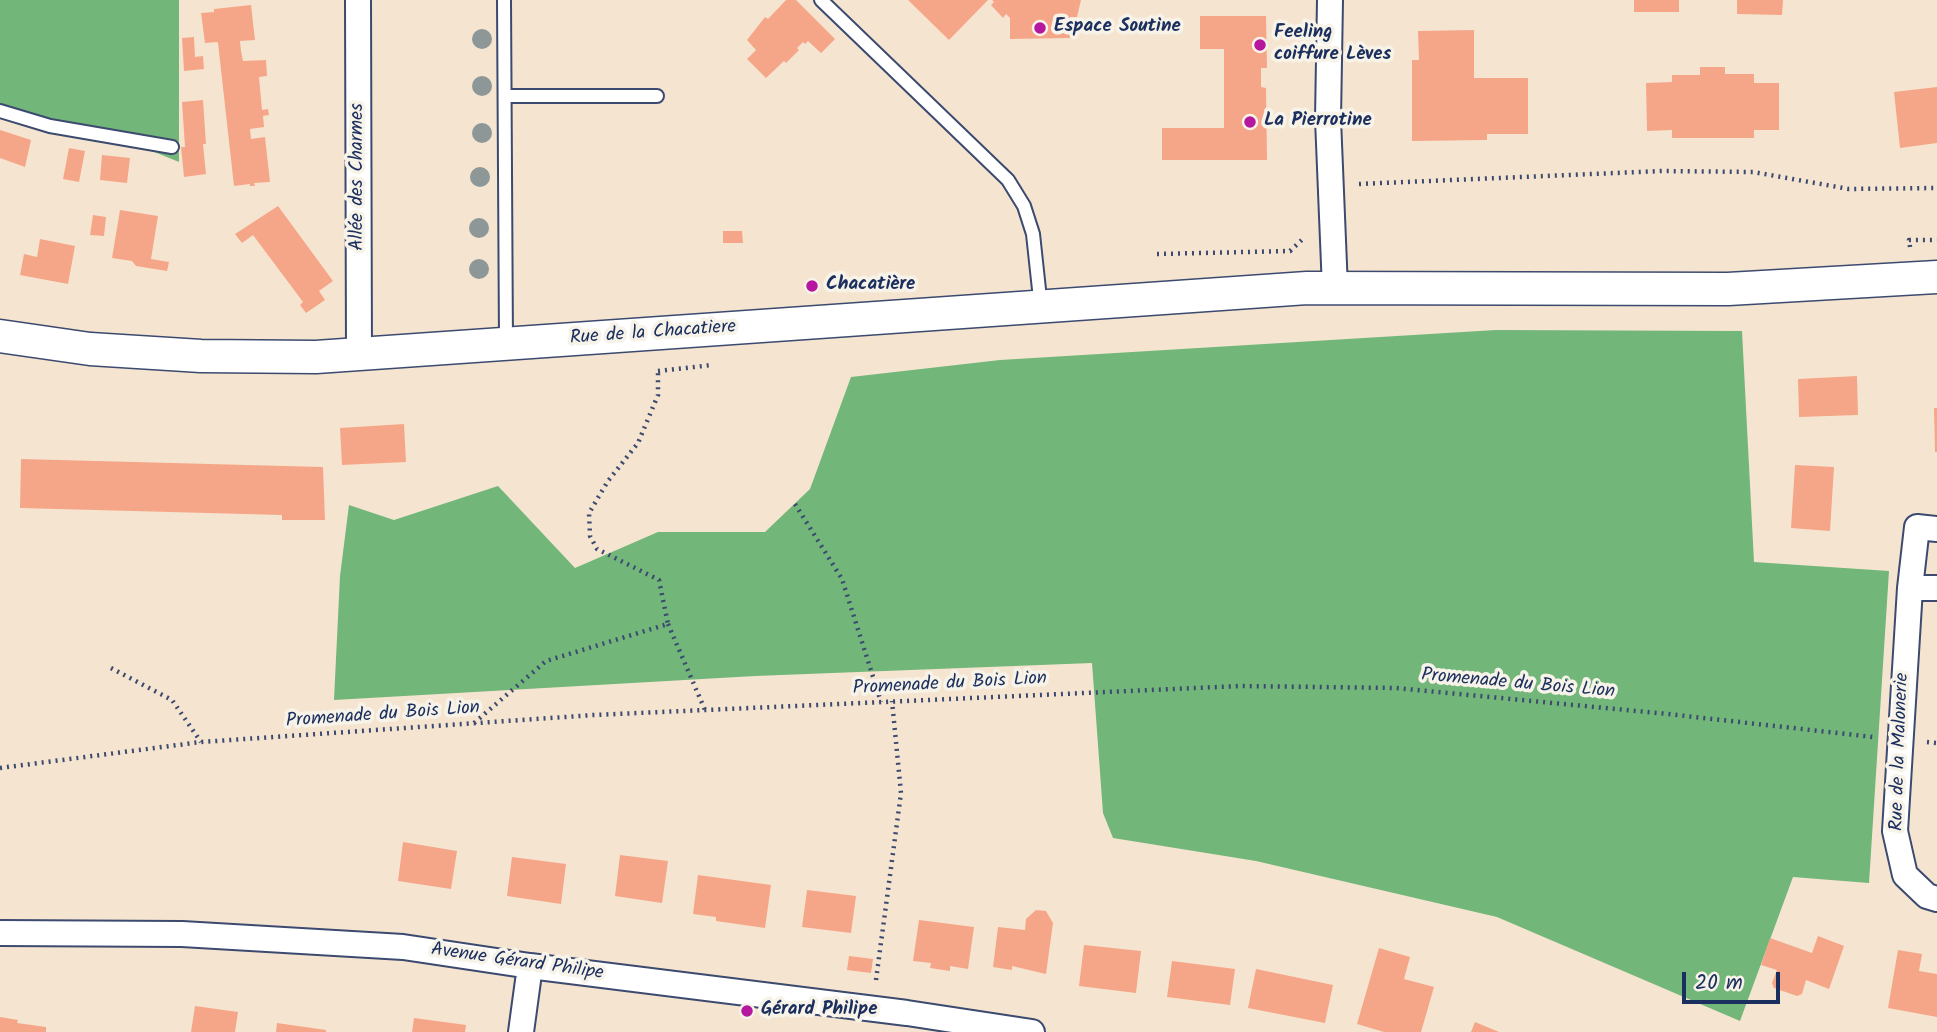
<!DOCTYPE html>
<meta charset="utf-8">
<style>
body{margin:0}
#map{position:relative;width:1937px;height:1032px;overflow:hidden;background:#f5e5d0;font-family:Kalam,sans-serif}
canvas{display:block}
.scale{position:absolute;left:1682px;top:972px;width:98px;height:32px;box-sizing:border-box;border:4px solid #1b2f5e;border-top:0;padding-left:9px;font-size:21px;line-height:24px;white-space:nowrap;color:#1b2f5e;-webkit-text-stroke:5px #f7f3e8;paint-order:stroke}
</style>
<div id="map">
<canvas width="1937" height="1032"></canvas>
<div class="scale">20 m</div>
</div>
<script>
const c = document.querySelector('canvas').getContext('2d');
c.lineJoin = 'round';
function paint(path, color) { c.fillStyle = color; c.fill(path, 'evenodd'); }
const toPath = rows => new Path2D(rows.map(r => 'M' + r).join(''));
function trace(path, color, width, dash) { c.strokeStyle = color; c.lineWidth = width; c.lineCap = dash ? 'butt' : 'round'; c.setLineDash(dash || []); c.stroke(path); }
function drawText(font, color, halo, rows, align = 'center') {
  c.font = font + ' Kalam,sans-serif'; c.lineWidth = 7; c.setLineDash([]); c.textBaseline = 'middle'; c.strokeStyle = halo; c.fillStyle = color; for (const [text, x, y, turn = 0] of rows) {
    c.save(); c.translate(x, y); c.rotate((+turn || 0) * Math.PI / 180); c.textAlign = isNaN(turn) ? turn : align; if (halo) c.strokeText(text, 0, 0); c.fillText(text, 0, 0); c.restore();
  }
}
paint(toPath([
 [0,0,179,0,179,162,120,138,38,126,0,118],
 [1496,330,1742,331,1754,562,1889,571,1869,883,1793,877,1740,1021,1497,917,1256,861,1113,838,1103,813,1092,663,755,676,334,700,340,576,349,505,394,520,498,486,575,568,658,532,765,532,810,489,851,377,1000,360]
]), '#72b67a');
paint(toPath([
 [786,0,796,0,835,39,821,53,808,41,805,44,803,42,797,48,799,50,786,63,784,61,766,78,747,59,756,50,747,40,765,17,768,19],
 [908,0,988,0,949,40],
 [992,0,1081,0,1077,17,1070,17,1070,38,1010,39,1010,18,1006,14,1003,18,991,5,994,2],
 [1634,0,1679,0,1679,12,1634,12],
 [1737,0,1783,0,1782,15,1737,14],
 [251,5,255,40,240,41,241,51,243,61,266,60,267,76,259,77,262,110,268,109,269,115,263,116,264,127,250,129,251,139,265,137,270,182,254,183,255,186,250,186,250,184,234,186,218,43,217,42,205,43,201,13,214,12,214,9],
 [1200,16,1266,16,1267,68,1261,68,1261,87,1266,88,1267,160,1162,160,1162,128,1224,128,1224,49,1200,49],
 [1474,30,1474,78,1528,78,1528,134,1487,134,1487,140,1412,141,1412,60,1419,60,1418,31],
 [194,37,195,57,203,56,204,69,184,71,182,38],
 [1700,67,1725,67,1725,74,1754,74,1754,83,1779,83,1779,130,1754,130,1754,138,1672,138,1672,130,1647,131,1646,83,1672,82,1672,75,1700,75],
 [1937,87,1937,143,1900,148,1894,92],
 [203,100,206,144,203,144,206,174,184,177,181,147,185,147,182,102],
 [0,130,31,140,25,167,0,158],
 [69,148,85,151,79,182,63,179],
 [102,155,130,158,127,183,100,180],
 [278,206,333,281,319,291,325,300,306,313,300,305,303,302,253,235,242,243,235,234],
 [120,210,158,216,151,259,169,262,167,271,136,266,132,261,112,258],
 [93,215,106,217,104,236,90,235],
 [723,231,742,231,743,243,723,243],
 [40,239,75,246,68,284,20,275,24,254,37,257],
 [1857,376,1858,415,1799,417,1798,379],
 [1934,408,1937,408,1937,452,1935,452],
 [404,424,406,462,342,465,340,428],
 [21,459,323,467,325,520,282,520,282,515,20,508],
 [1795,465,1834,467,1830,531,1791,528],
 [403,842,457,851,451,889,398,881],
 [620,855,668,861,662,903,615,896],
 [512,857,566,864,561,904,507,896],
 [698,875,771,885,765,928,716,921,716,917,693,914],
 [807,890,856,896,851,933,802,927],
 [1036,910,1046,911,1053,923,1046,974,1012,966,1012,970,993,967,998,927,1025,930,1026,919],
 [919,920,974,927,968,969,950,966,950,971,930,968,931,963,913,961],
 [1818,936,1844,946,1829,989,1806,980,1802,994,1797,996,1774,988,1772,983,1777,970,1761,965,1770,938,1812,953],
 [1084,945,1141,951,1136,993,1079,986],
 [1379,948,1410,957,1404,979,1434,987,1421,1032,1384,1032,1357,1024],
 [1898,950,1922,954,1919,971,1937,974,1937,1017,1888,1008],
 [849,956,873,959,871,973,847,970],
 [1172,961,1235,969,1230,1005,1167,997],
 [1256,969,1333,985,1325,1023,1248,1008],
 [195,1006,238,1012,235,1032,191,1032],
 [0,1017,18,1020,17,1023,46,1027,46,1032,0,1032],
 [414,1018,466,1025,465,1032,412,1032],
 [1475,1022,1499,1032,1471,1032],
 [277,1023,326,1030,326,1032,276,1032]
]), '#f6a688');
const service = toPath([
 [504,0,506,343],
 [821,0,1008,180,1024,206,1033,234,1041,308],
 [505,96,657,96],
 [0,111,50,126,172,147]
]);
const minor = toPath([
 [358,0,359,354],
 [1330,0,1328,119,1335,289],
 [1937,529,1917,527,1910,588,1895,831,1905,875,1927,896,1937,899],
 [1910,588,1937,588],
 [0,933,182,934,403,947,530,966,907,1013,1032,1032],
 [521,1032,530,966]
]);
const tertiary = toPath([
 [0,336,90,349,201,356,316,357,1307,288,1728,289,1937,277]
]);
trace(service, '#3c4a6f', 16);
trace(minor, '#3c4a6f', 28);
trace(tertiary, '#3c4a6f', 35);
trace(toPath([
 [1359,184,1662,171,1753,172,1849,189,1937,188],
 [1910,247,1909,240,1937,240],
 [1157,254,1290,251,1305,237],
 [658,371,712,365],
 [795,504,842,579,881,702],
 [668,624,705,710],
 [111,668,172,700,201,742],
 [474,723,546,661,668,624,659,580,597,549,590,536,589,513,608,481,638,443,658,395,658,370],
 [1927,742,1937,743],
 [0,768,201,742,594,715,1240,686,1396,688,1668,714,1873,737],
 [876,980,901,793,892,701]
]), '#3c4a6f', 4.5, [2, 5]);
trace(service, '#fff', 12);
trace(minor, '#fff', 24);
trace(tertiary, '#fff', 32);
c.fillStyle = '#8d9798';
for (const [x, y] of [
 [482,39],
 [482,86],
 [482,133],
 [480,177],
 [479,228],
 [479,269]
]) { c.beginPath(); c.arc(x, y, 10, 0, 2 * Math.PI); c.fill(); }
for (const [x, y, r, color] of [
 [1040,28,7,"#b5179e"],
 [1260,45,7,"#b5179e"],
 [1250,122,7,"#b5179e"],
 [812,286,7,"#b5179e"],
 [747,1011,7,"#b5179e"]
]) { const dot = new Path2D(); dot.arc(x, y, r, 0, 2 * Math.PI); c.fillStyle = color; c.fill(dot); trace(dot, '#f7f3e8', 2.5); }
drawText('bold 19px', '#1b2f5e', '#f7f3e8', [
 ["Espace Soutine",1054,28],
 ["Feeling",1274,34],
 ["coiffure Lèves",1274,56],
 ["La Pierrotine",1264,122],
 ["Chacatière",826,286],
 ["Gérard Philipe",761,1011]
], 'left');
drawText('19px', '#1b2f5e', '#f7f3e8', [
 ["Allée des Charmes",359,177,-90],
 ["Rue de la Chacatiere",653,334,-4],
 ["Promenade du Bois Lion",950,685,-3],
 ["Promenade du Bois Lion",1518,685,5],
 ["Promenade du Bois Lion",383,716,-4],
 ["Rue de la Malonerie",1901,752,-88],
 ["Avenue Gérard Philipe",517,963,8]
]);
</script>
